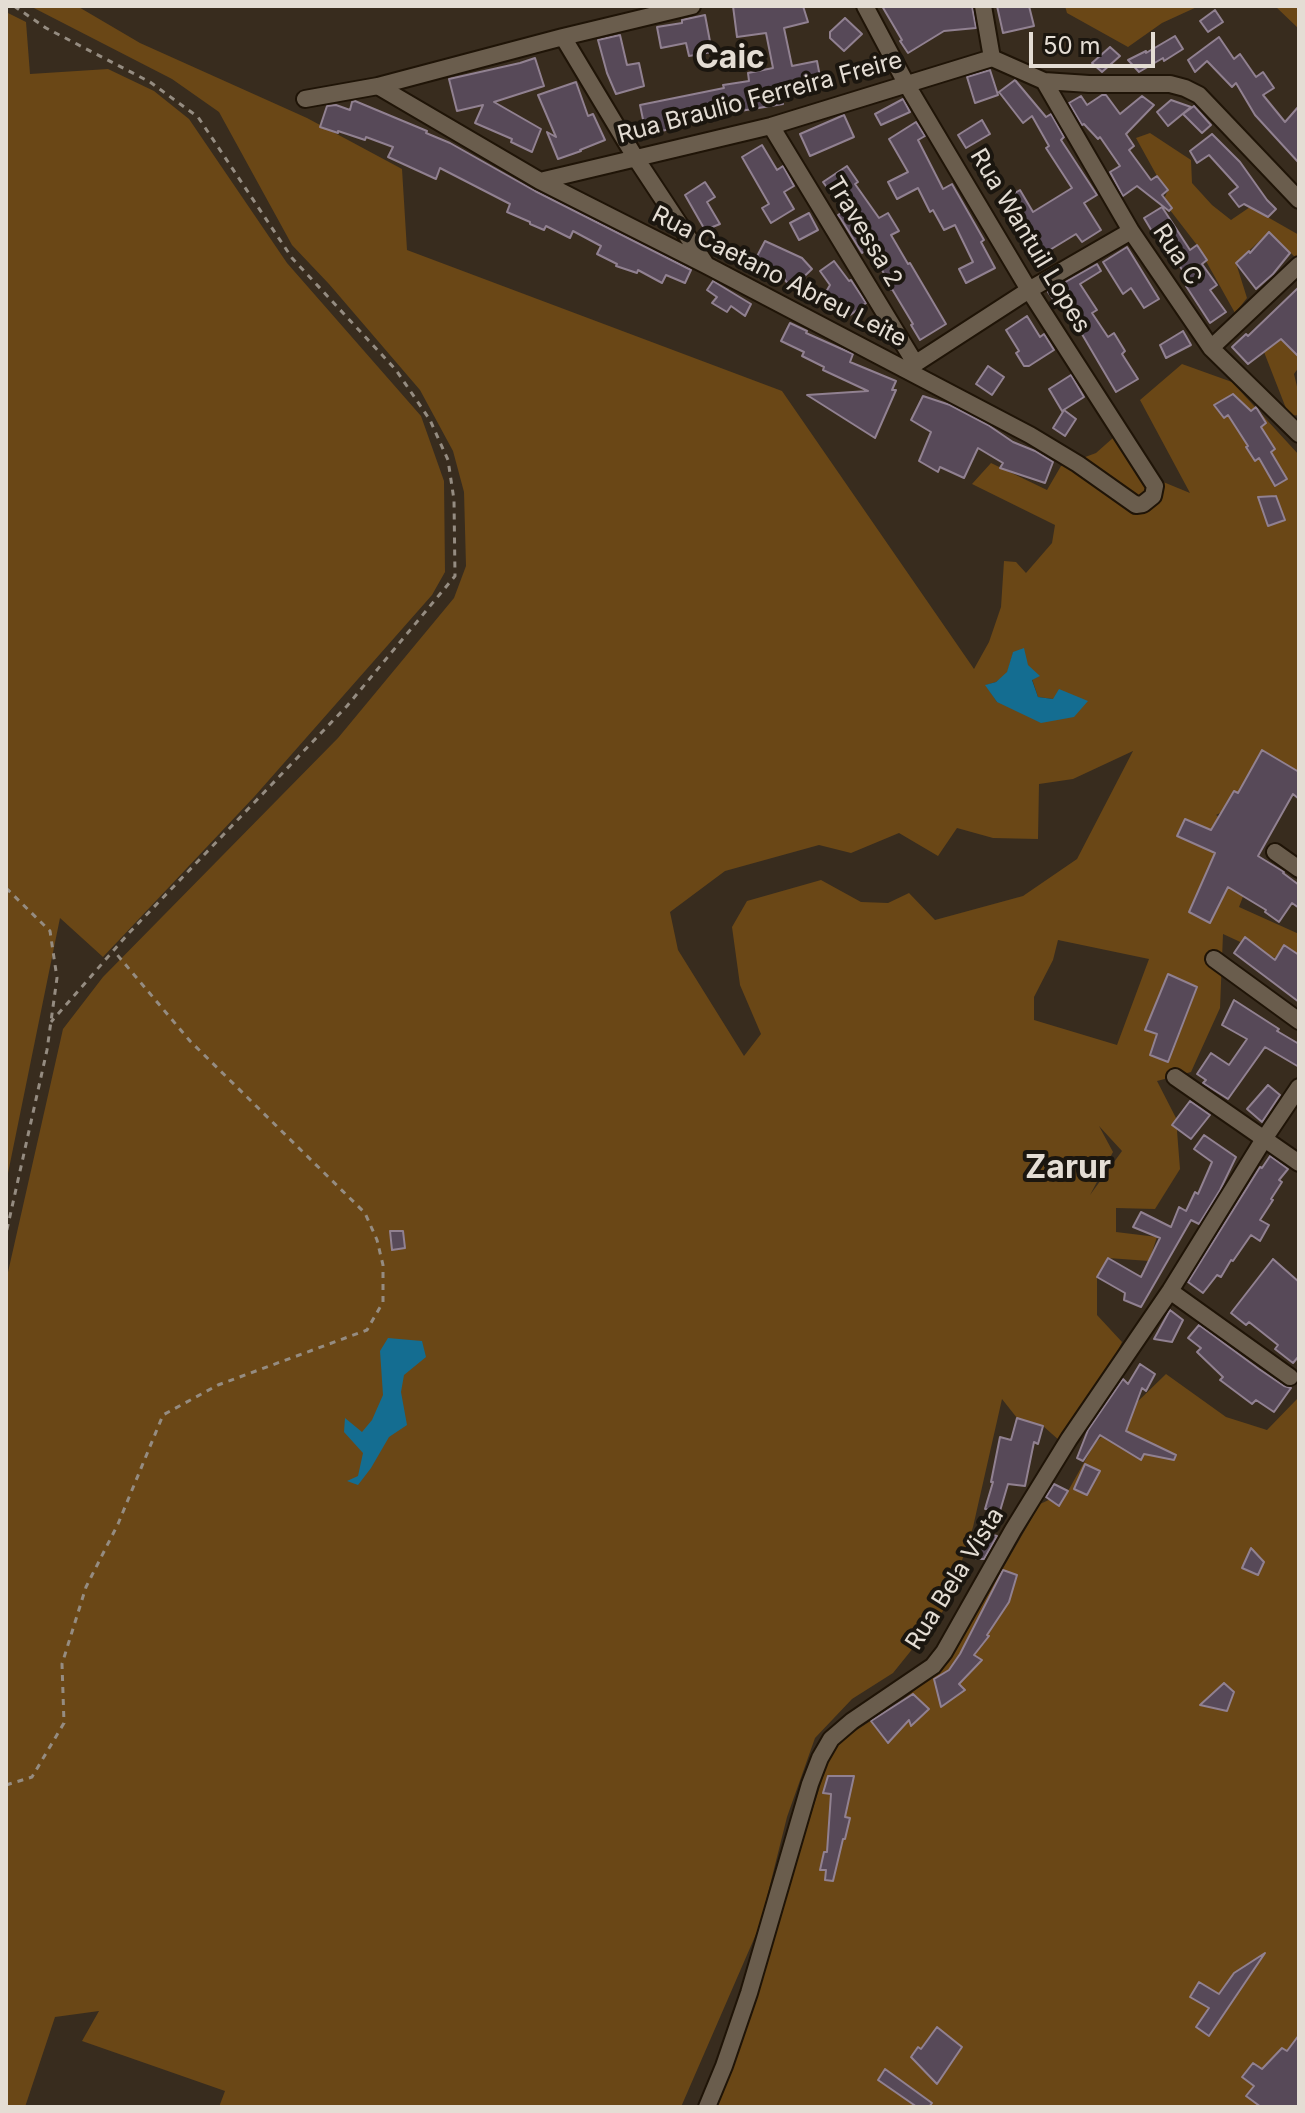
<!DOCTYPE html>
<style>
body{margin:0}
#map{position:relative;width:1305px;height:2113px;overflow:hidden;background:#382c1e;font-family:Inter,sans-serif}
canvas{display:block}
.frame{position:absolute;inset:0;border:8px solid #e4ddd4;pointer-events:none}
.scale{position:absolute;left:1029px;top:32px;width:126px;height:36px;box-sizing:border-box;border:4px solid #e4ddd4;border-top:0;padding-left:10px;font-size:24px;line-height:28px;white-space:nowrap;color:#e4ddd4;-webkit-text-stroke:6px #1b160f;paint-order:stroke}
</style>
<div id="map">
<canvas width="1305" height="2113"></canvas>
<div class="frame"></div>
<div class="scale">50 m</div>
</div>
<script>
const c = document.querySelector('canvas').getContext('2d');
c.lineJoin = 'round';
function paint(path, color) { c.fillStyle = color; c.fill(path, 'evenodd'); }
const toPath = rows => new Path2D(rows.map(r => 'M' + r).join(''));
function trace(path, color, width, dash) { c.strokeStyle = color; c.lineWidth = width; c.lineCap = dash ? 'butt' : 'round'; c.setLineDash(dash || []); c.stroke(path); }
function drawText(font, color, halo, rows, align = 'center') {
  c.font = font + ' Inter,sans-serif'; c.lineWidth = 8; c.setLineDash([]); c.textBaseline = 'middle'; c.strokeStyle = halo; c.fillStyle = color; for (const [text, x, y, turn = 0] of rows) {
    c.save(); c.translate(x, y); c.rotate((+turn || 0) * Math.PI / 180); c.textAlign = isNaN(turn) ? turn : align; if (halo) c.strokeText(text, 0, 0); c.fillText(text, 0, 0); c.restore();
  }
}
paint(toPath([
 [30,6,77,6,140,43,307,118,402,169,407,250,782,391,974,669,989,642,1001,607,1004,561,1016,562,1026,573,1052,543,1055,525,972,484,991,463,1047,490,1061,466,1096,453,1114,437,1139,472,1190,493,1140,400,1182,364,1232,382,1299,455,1299,771,1216,815,1264,842,1239,907,1299,934,1299,969,1223,934,1220,1008,1191,1072,1157,1081,1176,1118,1180,1169,1155,1209,1116,1208,1116,1232,1157,1237,1149,1261,1108,1258,1097,1277,1097,1315,1122,1342,1113,1361,1060,1441,1043,1426,1017,1418,1002,1399,973,1527,947,1606,893,1673,852,1699,815,1738,787,1817,760,1925,681,2107,219,2107,225,2091,82,2041,99,2011,55,2017,25,2107,6,2107,6,1281,63,1029,103,977,338,738,454,598,466,566,464,492,453,451,420,390,329,284,292,245,219,112,172,79],
 [1013,653,1039,676,1032,679,1038,697,1053,699,997,702,986,685,996,682,1007,674],
 [1133,751,1077,859,1023,896,935,920,909,893,888,903,861,902,821,880,747,901,732,927,740,985,761,1034,744,1056,678,950,670,912,725,871,819,845,851,853,899,833,938,856,957,828,993,838,1038,839,1039,784,1073,779],
 [1058,940,1149,959,1117,1045,1034,1020,1034,997,1053,960],
 [1099,1126,1122,1151,1090,1195,1113,1152],
 [1065,6,1199,6,1162,23,1128,47,1067,13],
 [1275,6,1299,6,1299,29],
 [6,12,26,22,30,74,108,69,154,91,189,119,287,263,421,416,444,481,445,572,432,595,254,797,103,957,60,918,6,1183],
 [1150,133,1191,160,1192,183,1212,205,1231,220,1250,207,1299,235,1299,255,1295,257,1269,232,1236,263,1247,298,1235,313,1197,245,1163,201,1168,190,1157,176,1136,138],
 [1281,339,1299,342,1299,367,1294,374,1299,395,1299,415,1289,416,1264,352],
 [1166,1374,1226,1417,1267,1430,1299,1397,1299,2050,1262,2107,714,2107,763,1967,826,1767,836,1745,852,1733,903,1700,949,1662,1040,1504,1068,1491,1095,1443]
]), '#6a4716');
paint(toPath([
 [1024,648,1028,665,1040,676,1032,680,1038,697,1053,699,1059,689,1088,701,1074,717,1041,723,997,702,985,685,996,682,1007,672,1013,652],
 [388,1338,422,1341,426,1357,404,1375,401,1392,407,1425,389,1437,371,1468,358,1485,347,1481,358,1476,363,1453,344,1432,345,1418,362,1432,372,1420,383,1395,380,1351]
]), '#146d91');
const building = toPath([
 [733,6,803,6,808,22,784,28,792,66,817,61,821,82,780,90,783,104,728,113,728,111,671,126,671,129,646,134,640,105,724,88,723,85,749,81,748,73,773,68,766,33,737,37,733,6],
 [882,6,972,6,976,28,944,31,908,53,900,41,902,40,882,6],
 [997,6,1029,6,1034,26,1003,33,997,6],
 [1215,10,1223,22,1208,32,1200,21,1215,10],
 [705,15,712,52,689,56,686,43,661,48,657,27,682,23,682,20,705,15],
 [845,18,862,34,844,51,830,38,830,32,845,18],
 [620,35,627,65,639,63,644,86,616,94,607,73,598,40,620,35],
 [1175,36,1183,49,1164,61,1163,58,1139,72,1128,60,1146,51,1146,53,1175,36],
 [1219,37,1234,59,1240,54,1256,77,1263,72,1274,88,1263,95,1285,122,1299,106,1299,163,1255,115,1236,83,1232,87,1207,61,1195,72,1188,60,1219,37],
 [1110,47,1120,56,1102,72,1092,63,1110,47],
 [535,58,544,86,494,102,541,129,532,152,511,142,512,139,475,123,483,105,457,111,449,79,520,63,535,58],
 [990,70,998,95,975,103,967,77,990,70],
 [1015,80,1046,117,1051,114,1064,137,1061,140,1097,195,1084,203,1101,230,1082,242,1076,234,1035,259,1026,245,1030,243,1003,200,1020,190,1033,212,1072,188,1046,148,1049,146,1032,116,1023,123,999,92,1015,80],
 [576,82,588,116,593,114,605,140,580,150,581,151,558,159,547,132,556,137,538,95,576,82],
 [1102,95,1106,95,1120,114,1142,96,1154,105,1126,134,1134,146,1129,150,1151,180,1157,176,1168,190,1162,195,1172,208,1169,211,1137,186,1123,196,1110,172,1120,166,1100,137,1098,139,1084,124,1082,125,1069,103,1081,96,1087,105,1102,95],
 [903,99,910,112,881,125,875,114,903,99],
 [1171,100,1191,107,1168,126,1157,112,1171,100],
 [355,101,427,131,426,133,450,143,535,191,691,270,685,283,666,275,662,283,638,270,637,273,616,266,617,264,597,254,601,246,573,231,570,238,546,226,544,230,530,224,530,222,507,212,510,204,440,168,436,179,388,157,393,147,366,137,365,140,338,131,338,133,320,127,327,106,336,105,350,110,352,102,355,101],
 [1194,106,1211,125,1202,133,1183,114,1194,106],
 [844,115,854,137,810,156,800,134,844,115],
 [982,120,990,134,966,148,958,135,982,120],
 [916,122,925,136,918,140,943,189,952,184,984,240,981,242,995,268,966,283,959,269,973,262,955,225,944,230,933,210,930,212,918,188,897,199,888,182,908,172,889,139,916,122],
 [1212,134,1240,162,1267,200,1276,209,1268,217,1244,204,1239,207,1229,194,1238,187,1209,155,1197,163,1190,151,1212,134],
 [762,145,777,170,783,166,794,186,784,192,794,209,771,223,762,208,769,204,742,157,762,145],
 [847,166,858,182,855,184,879,218,888,213,899,231,891,235,908,264,910,263,946,324,920,340,911,325,913,324,892,289,890,290,884,279,886,277,869,248,862,253,841,219,838,215,844,211,823,182,847,166],
 [705,182,715,197,707,202,720,224,705,230,685,195,705,182],
 [1162,207,1190,250,1197,245,1207,260,1202,264,1217,285,1210,290,1226,312,1210,323,1186,286,1191,283,1156,231,1153,233,1144,218,1162,207],
 [809,213,818,230,799,240,790,223,809,213],
 [1269,232,1290,253,1273,274,1256,289,1236,263,1249,251,1250,253,1269,232],
 [765,241,802,258,812,269,792,288,776,270,773,276,752,266,765,241],
 [1127,247,1159,299,1144,308,1131,288,1123,294,1103,262,1127,247],
 [834,261,849,281,851,280,866,303,849,316,838,301,831,312,819,304,830,285,820,271,834,261],
 [1097,264,1101,271,1080,284,1097,310,1092,313,1108,337,1114,333,1125,351,1122,354,1138,379,1116,392,1076,324,1063,306,1059,308,1048,292,1097,264],
 [713,281,751,304,745,316,731,306,727,312,712,303,717,297,707,290,713,281],
 [1299,287,1299,357,1281,339,1248,364,1232,347,1246,334,1248,336,1299,287],
 [1027,316,1040,337,1044,334,1054,350,1029,366,1024,366,1016,353,1019,351,1006,330,1027,316],
 [790,323,807,331,806,333,853,354,850,362,896,381,892,390,896,390,875,438,807,395,868,391,823,370,824,367,802,356,804,352,781,341,790,323],
 [1183,331,1191,345,1166,358,1160,345,1183,331],
 [988,366,1004,377,992,395,976,384,988,366],
 [1071,375,1084,397,1062,411,1049,389,1071,375],
 [1233,394,1251,411,1256,407,1266,423,1261,427,1275,449,1271,452,1287,479,1275,486,1259,458,1255,461,1246,447,1248,446,1228,415,1224,418,1214,405,1233,394],
 [923,396,950,405,988,425,1013,442,1035,451,1053,462,1045,483,1000,468,1003,463,978,448,964,478,940,467,938,472,919,461,931,432,911,420,923,396],
 [1064,410,1076,419,1065,436,1053,428,1064,410],
 [1276,496,1285,520,1268,526,1258,497,1276,496],
 [1262,750,1299,772,1299,799,1293,794,1258,856,1284,872,1283,873,1299,885,1299,908,1292,903,1279,922,1265,912,1266,910,1228,887,1210,923,1189,912,1215,853,1177,836,1185,819,1211,830,1234,791,1238,793,1262,750],
 [1245,937,1275,960,1284,945,1299,955,1299,1002,1234,953,1245,937],
 [1168,974,1197,987,1168,1062,1150,1055,1157,1034,1145,1030,1168,974],
 [1234,1000,1279,1029,1277,1031,1299,1044,1299,1067,1265,1047,1228,1099,1203,1083,1206,1080,1197,1074,1211,1053,1229,1065,1247,1039,1222,1025,1234,1000],
 [1268,1085,1280,1095,1262,1122,1247,1109,1268,1085],
 [1190,1101,1210,1115,1191,1139,1172,1125,1190,1101],
 [1204,1135,1236,1157,1220,1190,1199,1224,1191,1220,1141,1307,1124,1300,1125,1293,1097,1277,1108,1258,1141,1277,1160,1238,1133,1227,1141,1212,1171,1227,1179,1207,1186,1211,1195,1192,1198,1194,1212,1162,1194,1149,1204,1135],
 [1270,1156,1288,1169,1279,1180,1282,1182,1271,1199,1273,1200,1260,1220,1269,1225,1260,1241,1251,1235,1233,1261,1231,1260,1221,1277,1217,1275,1203,1293,1188,1282,1260,1167,1262,1168,1270,1156],
 [390,1231,403,1231,405,1248,392,1250,390,1231],
 [1273,1259,1299,1282,1299,1356,1293,1363,1275,1349,1278,1345,1249,1322,1246,1325,1231,1313,1273,1259],
 [1170,1310,1183,1320,1172,1342,1154,1339,1170,1310],
 [1199,1325,1259,1369,1284,1386,1291,1388,1274,1412,1256,1400,1252,1404,1220,1380,1223,1377,1197,1352,1201,1348,1188,1338,1199,1325],
 [1140,1364,1155,1374,1146,1391,1142,1388,1126,1431,1176,1455,1174,1460,1144,1454,1141,1460,1100,1435,1083,1461,1077,1458,1088,1430,1123,1379,1128,1384,1140,1364],
 [1017,1418,1043,1426,1038,1444,1034,1442,1025,1486,1008,1484,1000,1511,985,1509,993,1482,991,1482,1000,1437,1011,1440,1017,1418],
 [1085,1464,1100,1471,1087,1495,1074,1489,1085,1464],
 [1054,1484,1068,1491,1059,1506,1046,1497,1054,1484],
 [981,1532,997,1536,984,1559,976,1559,981,1532],
 [1251,1548,1264,1562,1258,1575,1242,1568,1251,1548],
 [1003,1570,1017,1575,1009,1602,987,1635,989,1636,974,1655,982,1660,959,1684,965,1690,941,1707,934,1679,949,1670,960,1654,1003,1570],
 [1224,1683,1234,1692,1227,1711,1200,1705,1224,1683],
 [913,1694,929,1709,911,1726,909,1720,888,1743,871,1721,913,1694],
 [828,1776,854,1776,845,1817,850,1818,845,1839,843,1839,833,1881,825,1880,826,1870,820,1870,824,1852,827,1852,831,1794,823,1793,828,1776],
 [1265,1953,1209,2036,1196,2027,1209,2008,1190,1997,1199,1982,1219,1994,1234,1973,1265,1953],
 [937,2027,962,2047,937,2084,911,2057,918,2047,921,2049,937,2027],
 [1299,2035,1299,2107,1261,2107,1246,2096,1254,2086,1242,2077,1253,2063,1262,2069,1282,2048,1287,2051,1299,2035],
 [885,2069,932,2103,929,2107,917,2107,878,2080,885,2069]
]);
paint(building, '#574958');
trace(building, '#918191', 2);
const street = toPath([
 [983,6,992,58],
 [563,37,635,157,705,263],
 [992,58,1044,81,1089,84,1170,84,1185,88,1199,95,1299,200],
 [1044,81,1131,231,1211,348,1299,434],
 [378,86,540,181,706,265,1030,435,1078,464,1136,505,1143,504,1153,496,1155,486,1029,290,907,85,865,6],
 [305,99,378,86,563,37,692,6],
 [771,126,915,363],
 [540,181,771,126,992,58],
 [1211,348,1299,265],
 [907,369,1029,290,1131,231],
 [1275,852,1299,869],
 [1214,959,1299,1021],
 [1175,1077,1299,1163],
 [1170,1291,1290,1377],
 [707,2107,724,2066,749,1993,810,1784,820,1758,831,1739,852,1721,933,1666,944,1652,1013,1530,1069,1439,1170,1291,1264,1139,1299,1087]
]);
trace(street, '#1f1407', 20);
trace(toPath([
 [14,6,46,28,150,82,198,117,292,258,396,370,430,420,448,460,454,500,455,576,347,706,128,934,51,1022],
 [6,888,50,931,57,978,47,1050,6,1234],
 [6,1785,32,1777,64,1723,62,1664,86,1587,118,1524,163,1415,218,1385,367,1330,383,1302,383,1265,377,1240,365,1213,190,1041,114,951]
]), '#958c81', 3, [6, 6]);
trace(street, '#6a5d4d', 16);
drawText('24px', '#e4ddd4', '#1b160f', [
 ["Rua Braulio Ferreira Freire",760,98,-15],
 ["Travessa 2",864,232,59],
 ["Rua Wantuil Lopes",1030,241,59],
 ["Rua C",1177,255,56],
 ["Rua Caetano Abreu Leite",779,277,27],
 ["Rua Bela Vista",955,1579,-58]
]);
drawText('bold 32px', '#e4ddd4', '#1b160f', [
 ["Caic",730,58],
 ["Zarur",1068,1168]
]);
</script>
